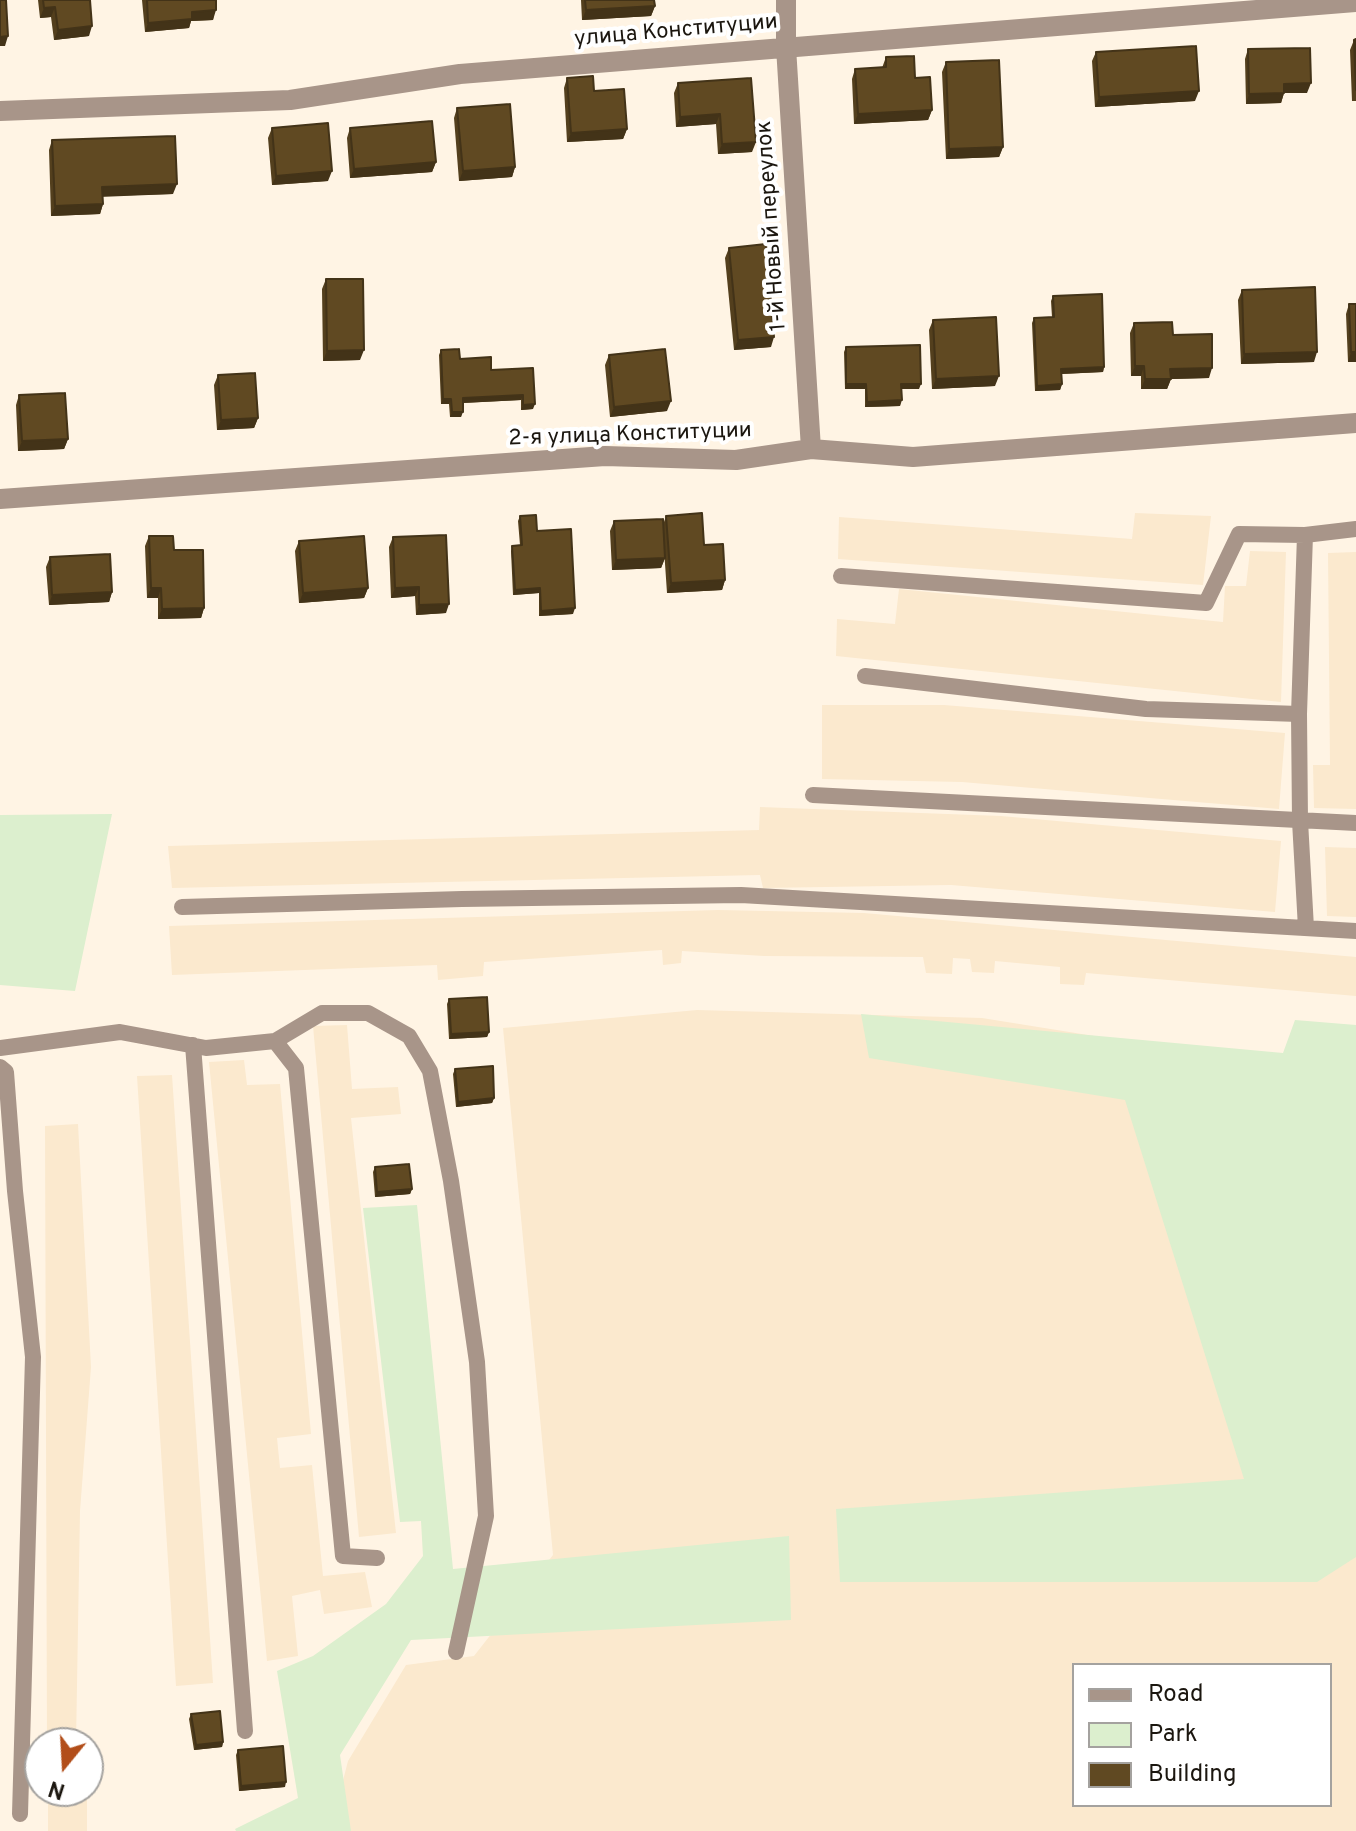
<!DOCTYPE html>
<meta charset="utf-8">
<style>
body{margin:0}
#map{position:relative;width:1356px;height:1831px;overflow:hidden;background:#fff4e4;font-family:Overpass,sans-serif}
canvas{display:block}
.legend{position:absolute;left:1072px;top:1663px;width:260px;height:144px;box-sizing:border-box;background:#fff;border:2px solid #a4a29f;margin:0;padding:10px 14px;list-style:none;font-size:24px;color:#1b160f}
.legend li{display:flex;align-items:center;gap:16px;height:40px}
.legend b{width:40px;border:2px solid #a4a29f}
.north{position:absolute;left:24px;top:1727px;width:80px;height:80px;box-sizing:border-box;background:#fff;border:2px solid #a4a29f;border-radius:50%;rotate:198deg;font-size:22px;font-weight:700;line-height:32px;text-align:center;color:#1b160f}
.north::after{content:'';display:block;margin:auto;width:28px;height:36px;background:#b24e1a;clip-path:polygon(50% 0,100% 100%,50% 72%,0 100%)}
</style>
<div id="map">
<canvas width="1356" height="1831"></canvas>
<ul class="legend">
<li><b style="height:10px;background:#a89589"></b>Road</li>
<li><b style="height:22px;background:#dcefce"></b>Park</li>
<li><b style="height:22px;background:#604922"></b>Building</li>
</ul>
<div class="north">N</div>
</div>
<script>
const c = document.querySelector('canvas').getContext('2d');
c.lineJoin = 'round';
function paint(path, color) { c.fillStyle = color; c.fill(path, 'evenodd'); }
const toPath = rows => new Path2D(rows.map(r => 'M' + r).join(''));
function trace(path, color, width, dash) { c.strokeStyle = color; c.lineWidth = width; c.lineCap = dash ? 'butt' : 'round'; c.setLineDash(dash || []); c.stroke(path); }
function drawText(font, color, halo, rows, align = 'center') {
  c.font = font + ' Overpass,sans-serif'; c.lineWidth = 8; c.setLineDash([]); c.textBaseline = 'middle'; c.strokeStyle = halo; c.fillStyle = color; for (const [text, x, y, turn = 0] of rows) {
    c.save(); c.translate(x, y); c.rotate((+turn || 0) * Math.PI / 180); c.textAlign = isNaN(turn) ? turn : align; if (halo) c.strokeText(text, 0, 0); c.fillText(text, 0, 0); c.restore();
  }
}
paint(toPath([
 [1135,513,1211,516,1203,585,838,559,839,517,1132,539],
 [1250,551,1286,552,1281,702,836,656,837,619,895,624,899,589,1223,622,1225,586,1246,586],
 [1356,552,1356,809,1314,808,1313,765,1330,765,1328,553],
 [822,705,944,705,1285,733,1279,809,962,782,822,779],
 [760,807,1001,816,1281,841,1275,912,951,885,763,888,760,875,172,888,168,846,759,830],
 [1325,847,1356,848,1356,917,1327,916],
 [718,910,864,913,1356,957,1356,996,1086,973,1084,985,1060,984,1060,967,995,961,994,973,972,972,970,959,953,958,952,974,926,973,923,957,764,956,682,951,681,963,663,965,662,950,484,962,483,976,438,980,437,965,172,975,169,926],
 [697,1010,982,1018,1356,1078,1356,1831,330,1831,348,1761,406,1665,474,1656,553,1555,503,1028],
 [1074,1665,1330,1665,1330,1805,1074,1805],
 [347,1025,352,1089,398,1087,401,1114,351,1118,396,1533,359,1537,313,1026],
 [244,1060,247,1085,280,1084,311,1434,277,1438,280,1468,312,1465,323,1576,365,1572,372,1607,324,1614,320,1590,292,1596,298,1656,267,1661,209,1062],
 [172,1075,213,1683,176,1686,137,1076],
 [78,1124,91,1367,80,1511,76,1743,47,1743,45,1126],
 [48,1791,87,1792,87,1831,48,1831]
]), '#fbe9ce');
paint(toPath([
 [112,814,75,991,0,985,0,815],
 [861,1014,1283,1053,1295,1020,1356,1025,1356,1557,1317,1582,840,1582,836,1509,1244,1479,1125,1100,869,1058],
 [417,1205,453,1569,789,1536,791,1620,411,1640,340,1755,351,1831,236,1831,235,1829,298,1798,277,1671,313,1656,386,1604,423,1556,421,1521,400,1522,363,1208]
]), '#dcefce');
trace(toPath([
 [1305,535,1299,714,1300,821,1306,928],
 [841,576,1206,603,1239,534,1305,535,1356,529],
 [865,676,1146,709,1299,714],
 [813,795,1356,823],
 [182,907,462,899,741,895,1356,931],
 [275,1041,296,1068,343,1556,377,1558],
 [193,1045,245,1731],
 [0,1048,120,1032,206,1048,275,1041,322,1013,368,1013,409,1036,430,1071,451,1181,477,1362,486,1516,456,1652],
 [0,1067,6,1072,15,1191,33,1357,20,1814]
]), '#a89589', 16);
trace(toPath([
 [786,0,786,47,811,449],
 [0,111,290,100,460,74,1356,2],
 [0,499,605,456,736,460,811,449,913,457,1356,423]
]), '#a89589', 20);
paint(toPath([
 [38,0,90,0,89,36,54,40,51,17,40,18],
 [142,0,216,0,213,20,191,21,189,28,145,32],
 [581,0,654,0,655,6,651,16,582,20],
 [1356,39,1356,101,1352,101,1350,50,1354,40],
 [1248,49,1307,93,1284,93,1281,103,1246,104,1245,59],
 [1096,52,1195,101,1095,107,1092,61],
 [886,57,915,78,932,110,928,120,854,124,852,79,855,69,882,68],
 [946,62,1003,147,999,157,946,159,942,72],
 [567,78,594,91,627,129,623,139,567,142,564,88],
 [751,78,752,152,718,154,716,124,676,127,674,93,678,83],
 [457,108,515,167,512,177,459,181,454,118],
 [272,128,328,181,272,185,268,138],
 [350,128,436,162,432,172,350,178,347,138],
 [52,140,173,194,103,196,103,204,100,214,51,216,49,150],
 [729,248,771,347,734,350,725,258],
 [326,279,360,360,323,361,322,289],
 [1242,290,1314,362,1241,364,1238,300],
 [1053,296,1104,367,1103,372,1062,374,1062,384,1060,390,1035,391,1032,323,1034,318,1052,317,1051,301],
 [1349,304,1356,362,1348,362,1346,314],
 [933,320,995,386,932,389,929,330],
 [1134,323,1173,335,1209,378,1171,379,1167,389,1141,389,1141,376,1131,376,1130,333],
 [846,347,919,389,902,389,900,406,865,407,865,389,845,389,844,352],
 [441,350,460,359,491,370,533,368,533,409,521,410,521,400,463,403,461,417,450,417,449,404,441,404,439,355],
 [609,355,667,411,610,417,605,365],
 [218,375,258,418,254,428,217,430,214,385],
 [19,395,68,439,64,449,18,451,16,405],
 [520,516,537,531,573,614,539,616,539,593,513,595,511,551,512,546,520,545,518,521],
 [666,516,704,545,725,580,722,590,667,593,664,549,665,558,661,568,612,570,610,531,614,521,663,525],
 [149,536,174,550,204,608,201,618,158,619,158,598,147,598,145,546],
 [393,537,446,613,416,615,415,596,391,598,389,547],
 [299,541,368,588,364,598,299,603,295,551],
 [50,557,112,592,109,602,49,605,46,567],
 [449,999,489,1032,487,1037,449,1039,447,1004],
 [455,1069,494,1098,492,1103,456,1107,453,1074],
 [375,1167,412,1189,410,1194,375,1197,373,1172],
 [191,1714,223,1742,222,1747,194,1750,189,1719],
 [238,1750,285,1787,239,1791,236,1755]
]), '#533f1d');
paint(toPath([
 [655,6,651,16,582,20,586,10],
 [55,7,51,17,40,18,44,8],
 [216,10,213,20,191,21,189,28,145,32,148,23,192,12],
 [92,26,89,36,54,40,58,30],
 [8,36,5,46,0,46,0,37],
 [1311,83,1307,93,1284,93,1281,103,1246,104,1249,94,1284,84],
 [1199,91,1195,101,1095,107,1099,97],
 [932,110,928,120,854,124,858,114],
 [720,114,716,124,676,127,680,117],
 [627,129,623,139,567,142,571,133],
 [756,142,752,152,718,154,722,144],
 [1003,147,999,157,946,159,949,149],
 [436,162,432,172,350,178,354,169],
 [515,167,512,177,459,181,463,171],
 [332,171,328,181,272,185,276,176],
 [177,184,173,194,99,197,102,187],
 [103,204,100,214,51,216,55,206],
 [774,337,771,347,734,350,738,340],
 [364,350,360,360,323,361,327,351],
 [1317,352,1314,362,1241,364,1244,354],
 [1351,352,1356,352,1356,362,1348,362],
 [1135,366,1144,366,1141,376,1131,376],
 [1104,367,1103,372,1059,374,1061,369],
 [1212,368,1209,378,1171,379,1167,389,1141,389,1145,379,1170,369],
 [999,376,995,386,932,389,936,379],
 [846,384,866,384,865,389,845,389],
 [901,384,921,384,919,389,900,389],
 [1062,384,1060,390,1035,391,1037,386],
 [523,395,521,400,461,403,463,398],
 [443,399,451,399,449,404,441,404],
 [902,400,900,406,865,407,867,402],
 [671,401,667,411,610,417,614,407],
 [535,404,533,409,521,410,523,405],
 [452,412,463,412,461,417,450,417],
 [258,418,254,428,217,430,221,420],
 [68,439,64,449,18,451,22,441],
 [665,558,661,568,612,570,616,560],
 [725,580,722,590,667,593,671,583],
 [419,587,415,596,391,598,395,588],
 [151,588,161,588,158,598,147,598],
 [368,588,364,598,299,603,303,593],
 [540,588,539,593,513,595,515,590],
 [112,592,109,602,49,605,52,595],
 [449,604,446,613,416,615,419,605],
 [204,608,201,618,158,619,162,609],
 [575,608,573,614,539,616,541,611],
 [489,1032,487,1037,449,1039,451,1034],
 [494,1098,492,1103,456,1107,458,1102],
 [412,1189,410,1194,375,1197,377,1192],
 [223,1742,222,1747,194,1750,196,1745],
 [286,1782,285,1787,239,1791,241,1786]
]), '#433318');
const building = toPath([
 [0,0,6,0,8,36,0,37,0,0],
 [43,0,90,0,92,26,58,30,55,7,44,8,43,0],
 [147,0,216,0,216,10,192,12,192,19,148,23,147,0],
 [585,0,654,0,655,6,586,10,585,0],
 [1356,39,1356,90,1354,40,1356,39],
 [1196,46,1199,91,1099,97,1096,52,1196,46],
 [1310,48,1311,83,1284,84,1284,93,1249,94,1248,49,1310,48],
 [914,56,915,78,930,77,932,110,858,114,855,69,886,67,886,57,914,56],
 [999,60,1003,147,949,149,946,62,999,60],
 [593,76,594,91,624,89,627,129,571,133,567,78,593,76],
 [751,78,756,142,722,144,720,114,680,117,678,83,751,78],
 [510,104,515,167,463,171,457,108,510,104],
 [432,121,436,162,354,169,350,128,432,121],
 [328,123,332,171,276,176,272,128,328,123],
 [175,136,177,184,102,187,103,204,55,206,52,140,175,136],
 [766,244,774,337,738,340,729,248,766,244],
 [326,279,363,279,364,350,327,351,326,279],
 [1315,287,1317,352,1244,354,1242,290,1315,287],
 [1102,294,1104,367,1061,369,1062,384,1037,386,1034,318,1054,317,1053,296,1102,294],
 [1349,304,1356,304,1356,352,1351,352,1349,304],
 [996,317,999,376,936,379,933,320,996,317],
 [1172,322,1173,335,1212,334,1212,368,1170,369,1171,379,1145,379,1144,366,1135,366,1134,323,1172,322],
 [920,345,921,384,901,384,902,400,867,402,866,384,846,384,846,347,920,345],
 [459,349,460,359,491,357,491,370,533,368,535,404,523,405,523,395,463,398,463,412,452,412,451,399,443,399,441,350,459,349],
 [665,349,671,401,614,407,609,355,665,349],
 [255,373,258,418,221,420,218,375,255,373],
 [65,393,68,439,22,441,19,395,65,393],
 [702,513,704,545,723,544,725,580,671,583,666,516,702,513],
 [536,515,537,531,571,529,575,608,541,611,540,588,515,590,512,546,522,545,520,516,536,515],
 [663,519,665,558,616,560,614,521,663,519],
 [446,535,449,604,419,605,419,587,395,588,393,537,446,535],
 [149,536,173,536,174,550,203,550,204,608,162,609,161,588,151,588,149,536],
 [364,536,368,588,303,593,299,541,364,536],
 [110,554,112,592,52,595,50,557,110,554],
 [487,997,489,1032,451,1034,449,999,487,997],
 [493,1066,494,1098,458,1102,455,1069,493,1066],
 [409,1164,412,1189,377,1192,375,1167,409,1164],
 [220,1711,223,1742,196,1745,191,1714,220,1711],
 [283,1746,286,1782,241,1786,238,1750,283,1746]
]);
paint(building, '#604922');
trace(building, '#433318', 2);
drawText('22px', '#1b160f', '#fff', [
 ["улица Конституции",676,32,-5],
 ["1-й Новый переулок",773,226,-94],
 ["2-я улица Конституции",630,436,-2]
]);
</script>
